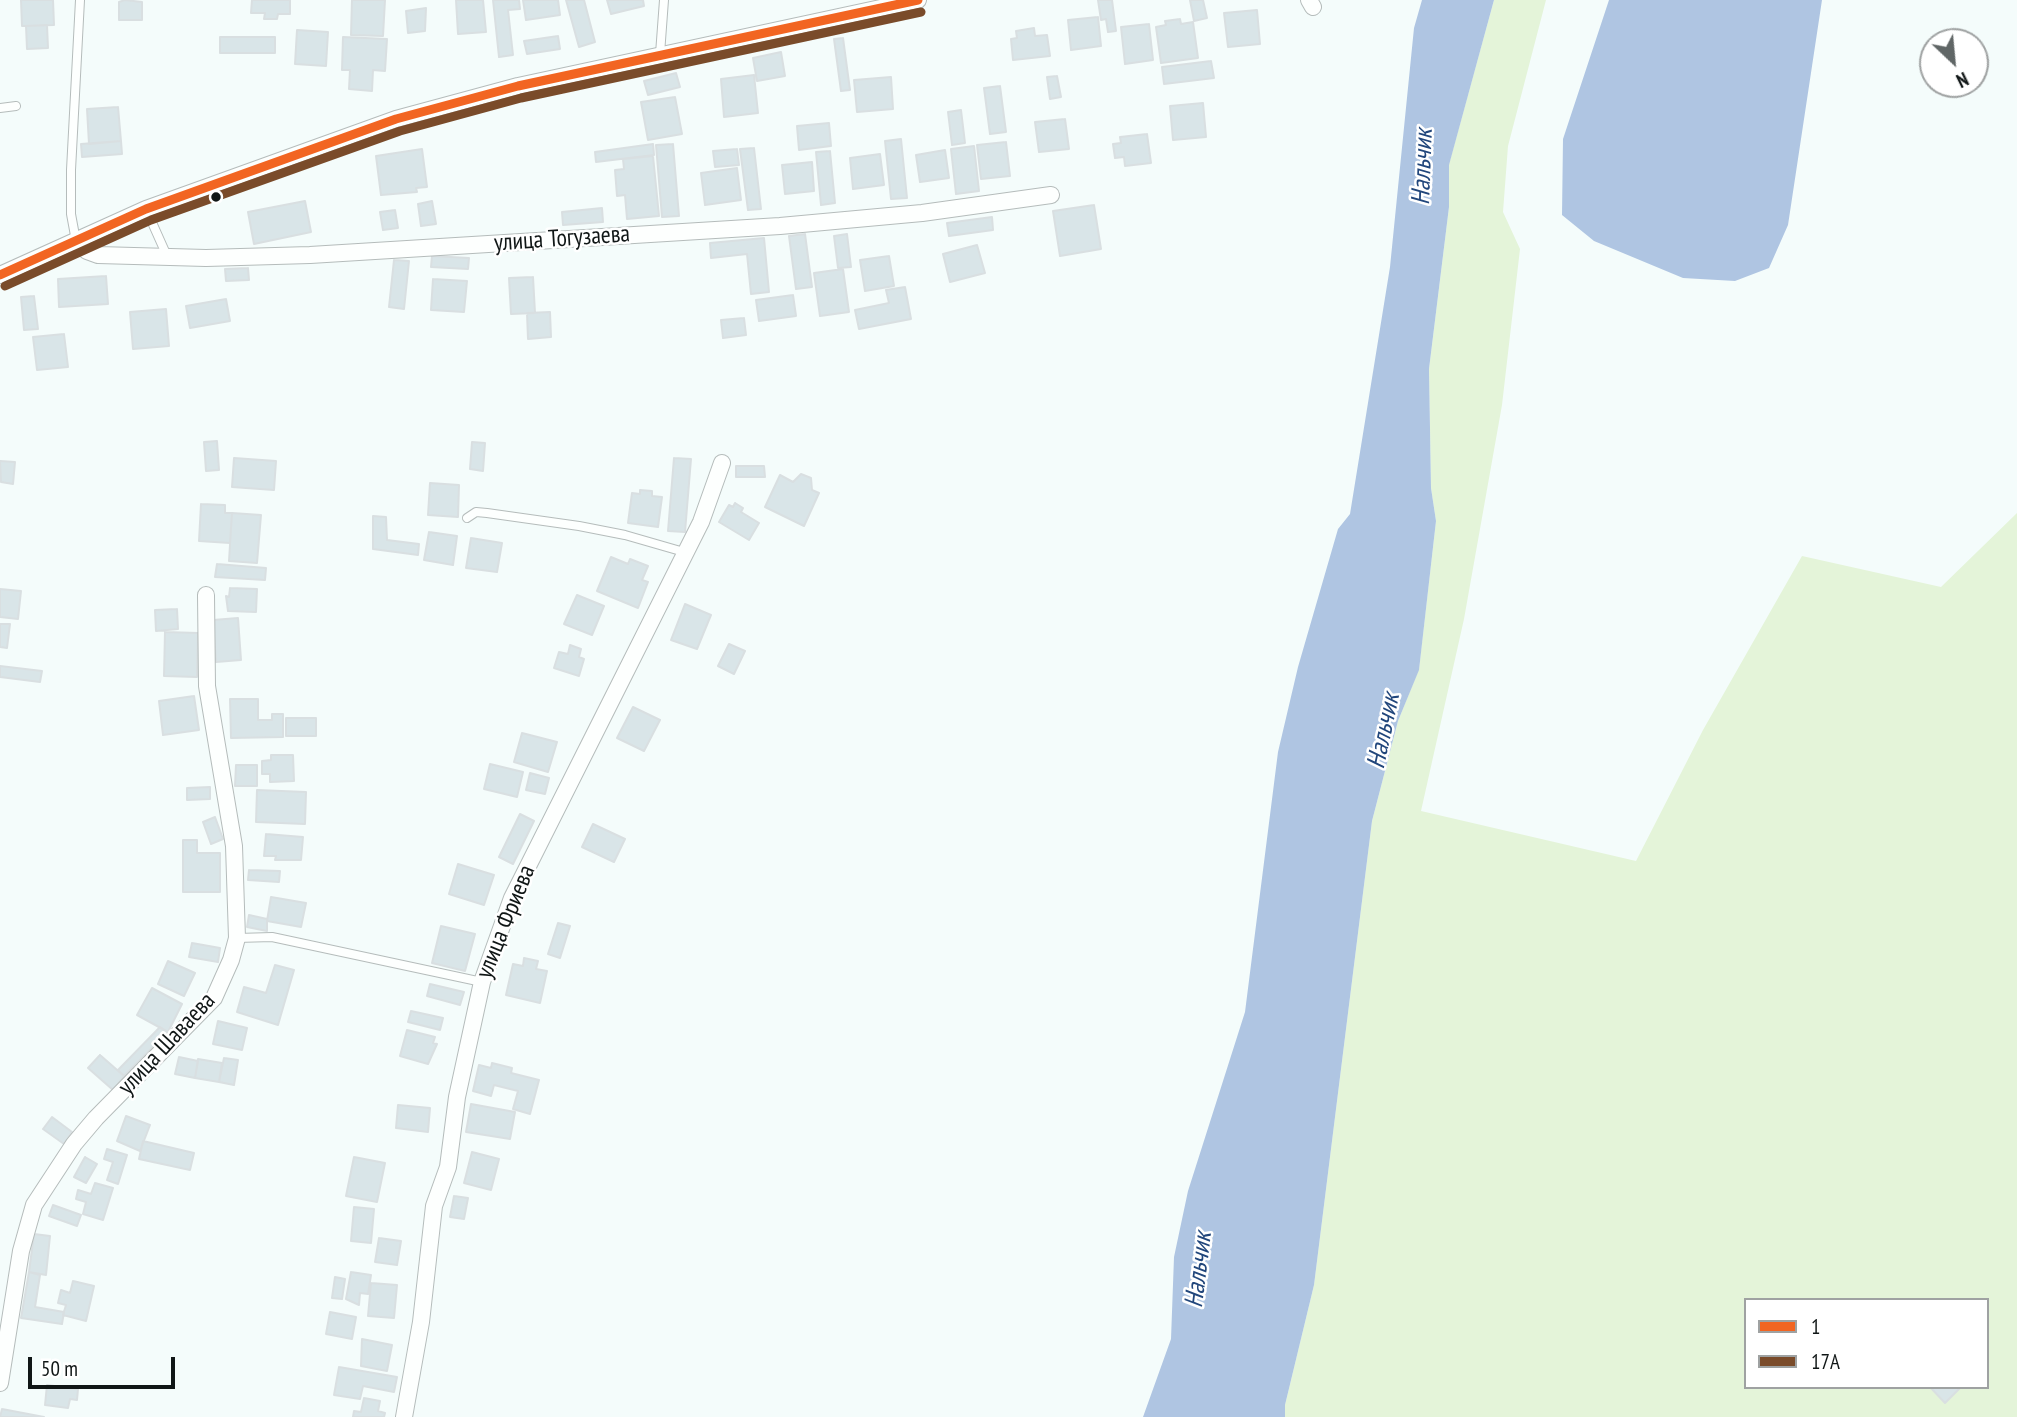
<!DOCTYPE html>
<meta charset="utf-8">
<style>
body{margin:0}
#map{position:relative;width:2017px;height:1417px;overflow:hidden;background:#f4fcfb;font-family:"PT Sans Narrow",sans-serif}
canvas{display:block}
.legend{position:absolute;left:1744px;top:1298px;width:245px;height:91px;box-sizing:border-box;background:#fff;border:2px solid #9fa2a2;margin:0;padding:9px 12px;list-style:none;font-size:21px;color:#101616}
.legend li{display:flex;align-items:center;gap:14px;height:35px}
.legend b{width:35px;border:2px solid #9fa2a2}
.north{position:absolute;left:1919px;top:28px;width:70px;height:70px;box-sizing:border-box;background:#fff;border:2px solid #9fa2a2;border-radius:50%;rotate:154deg;font-size:19px;font-weight:700;line-height:28px;text-align:center;color:#101616}
.north::after{content:'';display:block;margin:auto;width:24px;height:32px;background:#606666;clip-path:polygon(50% 0,100% 100%,50% 72%,0 100%)}
.scale{position:absolute;left:28px;top:1357px;width:147px;height:32px;box-sizing:border-box;border:4px solid #101616;border-top:0;padding-left:9px;font-size:21px;line-height:24px;white-space:nowrap;color:#101616;-webkit-text-stroke:5px #fff;paint-order:stroke}
</style>
<div id="map">
<canvas width="2017" height="1417"></canvas>
<ul class="legend">
<li><b style="height:9px;background:#f26522"></b>1</li>
<li><b style="height:9px;background:#7a4b2a"></b>17А</li>
</ul>
<div class="north">N</div>
<div class="scale">50 m</div>
</div>
<script>
const c = document.querySelector('canvas').getContext('2d');
c.lineJoin = 'round';
function paint(path, color) { c.fillStyle = color; c.fill(path, 'evenodd'); }
const toPath = rows => new Path2D(rows.map(r => 'M' + r).join(''));
function trace(path, color, width, dash) { c.strokeStyle = color; c.lineWidth = width; c.lineCap = dash ? 'butt' : 'round'; c.setLineDash(dash || []); c.stroke(path); }
function drawText(font, color, halo, rows, align = 'center') {
  c.font = font + ' "PT Sans Narrow",sans-serif'; c.lineWidth = 5; c.setLineDash([]); c.textBaseline = 'middle'; c.strokeStyle = halo; c.fillStyle = color; for (const [text, x, y, turn = 0] of rows) {
    c.save(); c.translate(x, y); c.rotate((+turn || 0) * Math.PI / 180); c.textAlign = isNaN(turn) ? turn : align; if (halo) c.strokeText(text, 0, 0); c.fillText(text, 0, 0); c.restore();
  }
}
paint(toPath([
 [1494,0,1546,0,1508,146,1503,212,1520,249,1502,405,1464,619,1421,811,1636,861,1703,730,1802,556,1941,587,2017,513,2017,1417,1285,1417,1285,1405,1314,1285,1372,821,1398,721,1419,669,1436,521,1431,488,1429,369,1449,207,1449,164],
 [1746,1300,1987,1300,1987,1387,1746,1387]
]), '#e4f4d9');
paint(toPath([
 [1422,0,1494,0,1449,165,1449,207,1429,369,1431,488,1436,521,1419,670,1398,721,1372,821,1314,1285,1285,1405,1285,1417,1143,1417,1171,1339,1174,1257,1188,1191,1245,1012,1278,752,1298,667,1338,529,1350,514,1390,267,1414,28],
 [1609,0,1822,0,1788,225,1769,268,1735,281,1683,278,1594,241,1562,215,1563,139]
]), '#afc5e2');
const building = toPath([
 [21,0,53,0,54,25,22,26,21,0],
 [125,0,142,2,142,20,119,20,119,2,125,0],
 [252,0,290,0,290,14,278,14,277,19,264,19,265,13,251,13,252,0],
 [352,0,385,0,383,36,351,35,352,0],
 [456,0,483,0,486,32,458,34,456,0],
 [493,0,519,0,520,9,508,10,513,55,499,57,493,0],
 [523,0,558,0,560,15,526,20,523,0],
 [566,0,584,0,595,42,579,47,566,0],
 [607,0,643,0,644,6,611,14,607,0],
 [1098,0,1112,0,1116,31,1108,32,1106,19,1101,20,1098,0],
 [1190,0,1203,0,1207,18,1194,21,1190,0],
 [426,8,425,31,408,33,406,11,426,8],
 [1257,10,1260,44,1228,47,1224,13,1257,10],
 [1098,17,1101,46,1071,50,1068,20,1098,17],
 [1180,19,1181,24,1193,22,1198,58,1161,63,1156,27,1166,25,1165,21,1180,19],
 [1149,24,1153,60,1125,64,1121,27,1149,24],
 [47,25,48,48,27,49,26,26,47,25],
 [1034,28,1035,36,1047,35,1050,56,1013,60,1011,39,1017,38,1016,31,1034,28],
 [297,30,328,32,326,66,295,64,297,30],
 [558,36,560,49,527,54,524,41,558,36],
 [220,37,275,37,275,53,220,53,220,37],
 [343,37,387,39,385,71,373,70,372,91,349,89,350,70,342,70,343,37],
 [843,38,850,90,841,91,834,39,843,38],
 [781,52,785,76,757,81,753,58,781,52],
 [1211,61,1214,78,1164,84,1162,67,1211,61],
 [676,73,680,87,648,95,644,81,676,73],
 [754,75,758,113,724,117,721,79,754,75],
 [1057,76,1061,97,1050,99,1047,77,1057,76],
 [891,77,893,109,857,112,854,80,891,77],
 [1000,86,1006,132,990,134,984,88,1000,86],
 [675,97,682,134,648,140,641,102,675,97],
 [1203,103,1206,137,1173,140,1170,106,1203,103],
 [118,107,121,141,89,144,87,109,118,107],
 [961,110,965,143,952,145,948,112,961,110],
 [1065,119,1069,149,1039,152,1035,122,1065,119],
 [829,123,831,146,799,150,797,126,829,123],
 [1147,134,1151,163,1125,166,1124,157,1115,158,1113,144,1121,143,1120,137,1147,134],
 [901,139,907,198,891,199,885,141,901,139],
 [121,141,122,154,82,157,81,144,121,141],
 [1006,142,1010,176,981,179,977,145,1006,142],
 [653,144,654,155,596,162,595,152,653,144],
 [673,144,679,216,662,217,656,145,673,144],
 [974,146,979,191,956,194,951,149,974,146],
 [754,148,761,209,748,210,740,149,754,148],
 [422,149,427,187,416,188,417,192,381,195,376,156,422,149],
 [737,149,739,165,715,167,713,151,737,149],
 [945,150,949,178,920,182,916,155,945,150],
 [830,151,835,203,821,205,816,152,830,151],
 [880,154,884,185,853,189,850,158,880,154],
 [653,156,659,216,627,219,625,195,617,196,615,170,624,169,623,159,653,156],
 [812,162,814,191,785,194,782,165,812,162],
 [737,168,741,200,705,205,701,173,737,168],
 [305,201,311,232,254,244,248,212,305,201],
 [432,201,436,224,421,226,418,204,432,201],
 [1094,205,1101,249,1060,256,1053,211,1094,205],
 [602,208,603,222,563,225,562,212,602,208],
 [395,210,398,228,383,230,380,212,395,210],
 [992,217,993,230,949,236,947,223,992,217],
 [805,234,812,287,796,289,789,236,805,234],
 [847,234,851,267,838,268,834,236,847,234],
 [764,238,769,292,751,294,747,254,711,258,710,243,764,238],
 [977,245,985,273,950,282,943,254,977,245],
 [432,256,469,258,468,269,431,267,432,256],
 [889,256,894,286,865,291,860,260,889,256],
 [394,260,409,261,404,309,389,307,394,260],
 [248,268,249,280,226,281,225,269,248,268],
 [843,269,849,312,820,316,814,273,843,269],
 [106,276,108,304,59,307,58,279,106,276],
 [533,277,535,313,511,314,509,278,533,277],
 [433,279,467,281,464,312,431,310,433,279],
 [905,287,911,319,859,329,855,310,889,303,886,290,905,287],
 [793,295,796,316,759,321,756,300,793,295],
 [34,296,38,329,24,330,21,297,34,296],
 [226,299,230,321,190,328,186,306,226,299],
 [166,309,169,346,133,349,130,312,166,309],
 [550,312,551,337,528,339,527,313,550,312],
 [744,318,746,335,723,338,721,320,744,318],
 [64,334,68,367,37,370,33,337,64,334],
 [217,441,219,470,206,471,204,442,217,441],
 [472,442,485,443,483,471,470,469,472,442],
 [234,458,276,461,274,490,232,487,234,458],
 [674,458,691,459,685,532,668,531,674,458],
 [0,461,15,462,13,484,1,482,0,461],
 [736,466,764,466,765,477,736,477,736,466],
 [801,474,811,478,812,490,819,493,804,526,765,507,780,475,793,482,801,474],
 [430,483,459,485,458,517,428,515,430,483],
 [640,490,652,491,652,496,662,497,658,527,628,523,632,493,640,494,640,490],
 [735,503,743,508,741,512,759,523,749,540,719,522,729,505,733,507,735,503],
 [201,504,225,505,225,513,232,513,230,543,199,541,201,504],
 [232,513,261,515,257,563,229,561,232,513],
 [373,516,386,517,387,540,419,544,418,555,373,549,373,516],
 [429,532,457,536,453,565,424,560,429,532],
 [471,538,502,543,497,572,466,568,471,538],
 [611,557,628,564,630,559,648,566,642,580,648,582,638,608,597,591,611,557],
 [217,564,266,568,265,580,215,577,217,564],
 [230,588,257,589,256,612,228,611,226,596,229,597,230,588],
 [0,589,21,591,18,619,0,617,0,589],
 [577,595,604,606,592,635,564,624,577,595],
 [685,604,711,615,697,649,671,640,685,604],
 [177,609,178,629,156,631,155,610,177,609],
 [238,618,241,660,216,662,213,620,238,618],
 [0,624,10,624,7,648,0,647,0,624],
 [165,632,198,633,197,677,164,676,165,632],
 [729,644,745,651,734,674,718,666,729,644],
 [570,645,581,649,579,657,584,659,579,676,554,668,559,652,568,654,570,645],
 [0,666,42,671,40,682,0,677,0,666],
 [194,696,199,730,163,735,159,701,194,696],
 [230,699,258,699,258,720,272,720,272,714,283,714,283,737,231,738,230,699],
 [633,707,660,720,644,751,617,738,633,707],
 [286,718,316,718,316,736,286,736,286,718],
 [522,733,557,742,548,772,514,762,522,733],
 [271,755,293,755,294,781,270,782,270,774,262,774,262,761,271,760,271,755],
 [490,764,523,772,517,797,484,789,490,764],
 [236,765,257,765,257,786,235,786,236,765],
 [530,773,549,778,545,794,526,790,530,773],
 [210,787,210,799,187,800,187,788,210,787],
 [257,790,306,792,305,824,256,822,257,790],
 [520,814,534,821,513,864,499,857,520,814],
 [215,817,223,839,211,844,203,822,215,817],
 [593,824,625,839,614,862,582,847,593,824],
 [266,834,303,837,301,860,275,860,276,856,264,856,266,834],
 [183,840,197,840,197,853,220,853,220,892,183,892,183,840],
 [458,864,494,875,484,905,449,894,458,864],
 [249,870,280,871,279,882,248,880,249,870],
 [271,897,306,903,301,927,267,921,271,897],
 [249,915,267,919,267,931,247,927,249,915],
 [558,923,570,926,560,958,548,954,558,923],
 [441,926,475,934,465,971,432,963,441,926],
 [192,943,220,948,218,962,189,957,192,943],
 [524,958,538,961,536,969,547,971,540,1003,506,995,513,964,523,966,524,958],
 [168,961,195,973,184,996,158,984,168,961],
 [275,965,294,970,278,1025,237,1012,244,987,266,993,275,965],
 [430,984,464,992,460,1005,427,996,430,984],
 [152,988,182,1004,168,1032,137,1015,152,988],
 [411,1011,443,1018,440,1030,408,1022,411,1011],
 [218,1021,247,1028,242,1050,213,1044,218,1021],
 [160,1027,168,1032,124,1076,118,1070,160,1027],
 [407,1030,435,1037,433,1043,437,1044,428,1064,400,1056,407,1030],
 [100,1055,124,1076,113,1090,88,1068,100,1055],
 [179,1057,198,1061,195,1078,175,1074,179,1057],
 [224,1058,238,1060,234,1085,219,1082,224,1058],
 [198,1059,222,1063,219,1082,195,1078,198,1059],
 [492,1063,512,1068,511,1073,539,1080,530,1114,513,1109,518,1091,494,1085,491,1096,473,1091,479,1065,491,1068,492,1063],
 [471,1104,515,1112,510,1139,466,1132,471,1104],
 [398,1105,430,1108,428,1132,396,1128,398,1105],
 [126,1116,150,1125,140,1151,117,1141,126,1116],
 [52,1117,72,1132,64,1144,43,1129,52,1117],
 [143,1141,194,1153,190,1170,139,1159,143,1141],
 [107,1149,127,1155,118,1184,107,1180,113,1162,104,1159,107,1149],
 [472,1152,499,1159,491,1190,464,1183,472,1152],
 [85,1157,97,1164,86,1183,74,1177,85,1157],
 [354,1157,385,1163,377,1202,346,1196,354,1157],
 [95,1183,113,1188,103,1220,83,1214,86,1202,76,1199,78,1190,91,1194,95,1183],
 [454,1196,468,1198,464,1219,450,1217,454,1196],
 [53,1205,81,1215,77,1226,49,1216,53,1205],
 [354,1207,374,1209,371,1243,351,1241,354,1207],
 [34,1234,50,1236,46,1275,29,1272,34,1234],
 [379,1238,401,1241,397,1265,375,1262,379,1238],
 [29,1272,40,1275,35,1307,64,1312,62,1324,21,1318,29,1272],
 [351,1272,371,1275,368,1294,360,1293,359,1305,346,1299,351,1272],
 [335,1277,345,1279,342,1299,332,1298,335,1277],
 [73,1281,94,1286,86,1321,63,1315,66,1305,58,1303,61,1290,70,1293,73,1281],
 [371,1283,397,1285,394,1318,368,1316,371,1283],
 [330,1312,356,1317,352,1339,326,1334,330,1312],
 [362,1339,392,1345,387,1371,361,1366,362,1339],
 [339,1367,397,1377,394,1392,363,1386,360,1399,334,1395,339,1367],
 [47,1385,78,1389,77,1400,70,1399,68,1408,45,1405,47,1385],
 [1930,1387,1961,1387,1945,1403,1930,1387],
 [364,1398,380,1401,378,1411,385,1413,384,1417,353,1417,354,1411,361,1412,364,1398],
 [2,1409,44,1417,0,1417,2,1409]
]);
paint(building, '#d9e5e8');
trace(building, '#d9dfe1', 2);
const lane = toPath([
 [660,54,664,0],
 [0,108,16,106],
 [146,209,167,256],
 [76,241,71,214,71,170,80,0],
 [467,518,476,512,487,513,579,526,625,535,684,552],
 [237,938,272,937,482,982]
]);
const street = toPath([
 [1309,0,1313,7],
 [76,242,87,251,98,255,206,258,310,255,780,226,922,213,1051,195],
 [0,275,146,209,396,119,518,86,918,0],
 [0,1383,21,1251,34,1205,74,1144,96,1118,214,998,231,960,237,938,234,846,207,686,206,595],
 [404,1417,421,1322,434,1206,448,1167,457,1097,482,982,512,898,701,522,722,463]
]);
trace(lane, '#b5bcbb', 10);
trace(street, '#b5bcbb', 18);
trace(lane, '#fdfffe', 8);
trace(street, '#fdfffe', 16);
trace(toPath([
 [0,275,146,209,396,119,518,86,918,0]
]), '#f26522', 9);
trace(toPath([
 [5,286,151,220,400,131,521,98,921,12]
]), '#7a4b2a', 9);
for (const [x, y, r, color] of [
 [216,197,6,"#101616"]
]) { const dot = new Path2D(); dot.arc(x, y, r, 0, 2 * Math.PI); c.fillStyle = color; c.fill(dot); trace(dot, '#fff', 2.5); }
drawText('24px', '#101616', '#fff', [
 ["улица Тогузаева",562,239,-4],
 ["улица Фриева",506,922,-68],
 ["улица Шаваева",167,1044,-47]
]);
drawText('italic 26px', '#21467b', '#fff', [
 ["Нальчик",1423,167,-88],
 ["Нальчик",1384,731,-78],
 ["Нальчик",1199,1270,-83]
]);
</script>
